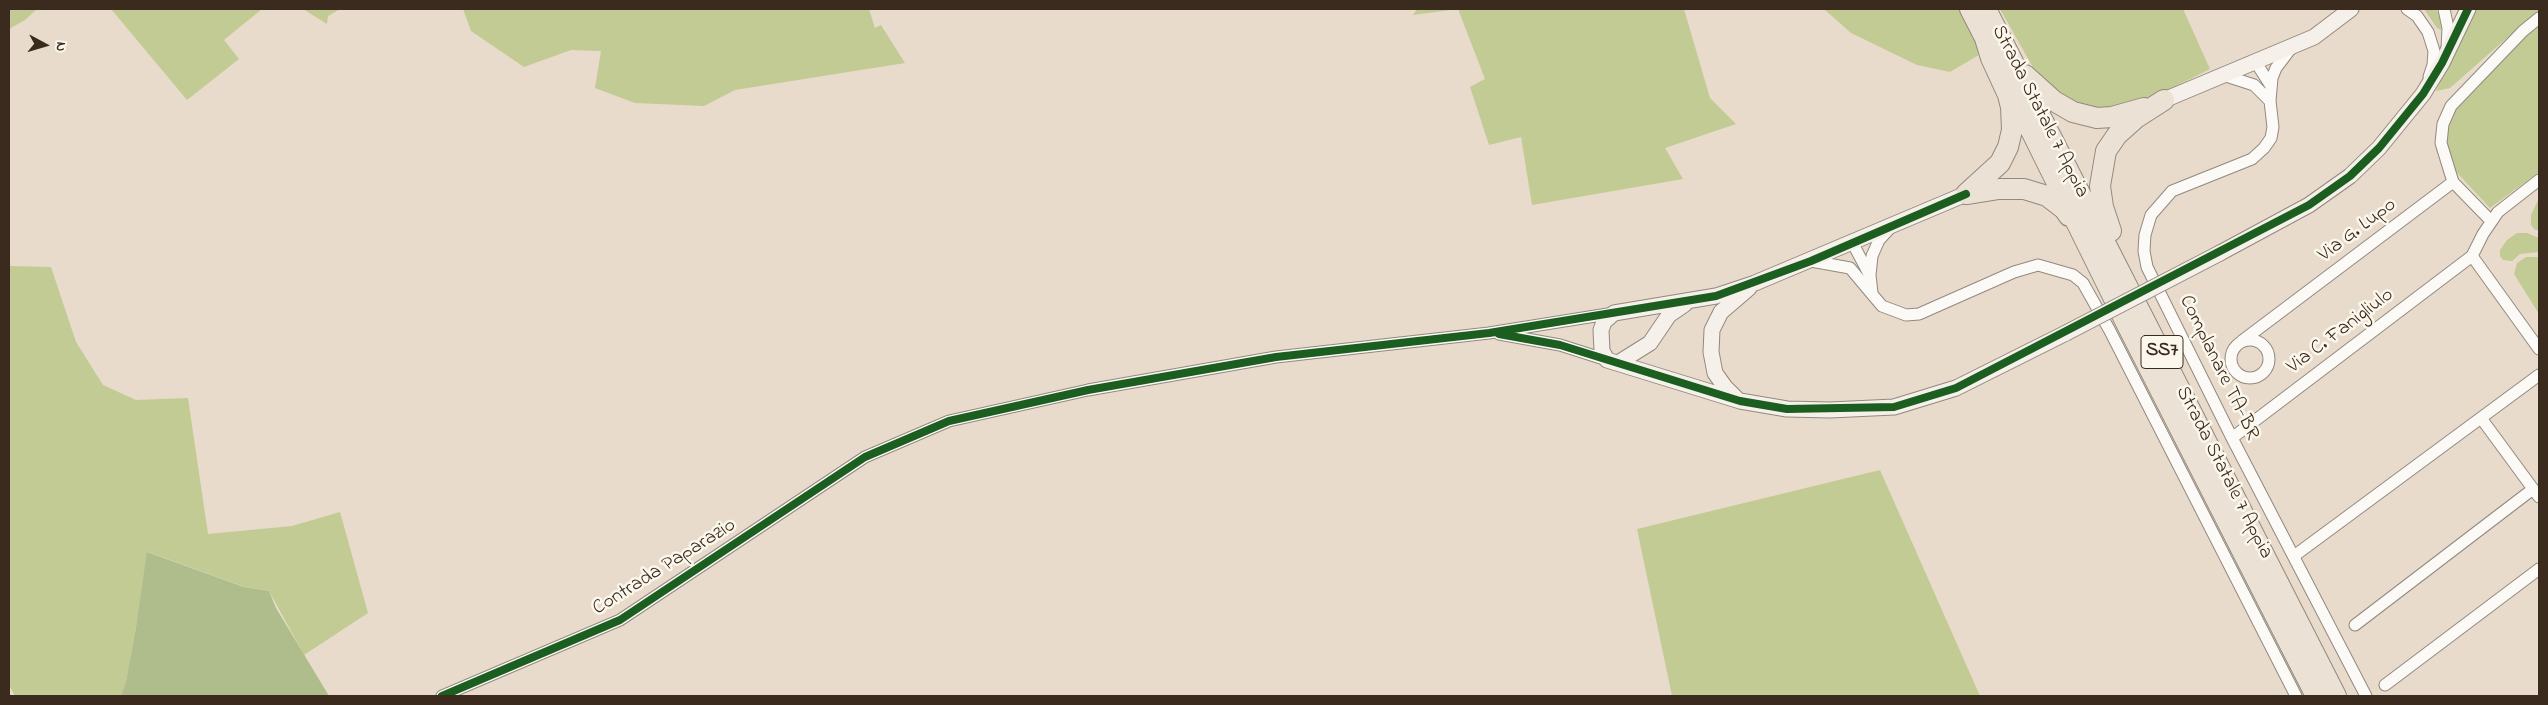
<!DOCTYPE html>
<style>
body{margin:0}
#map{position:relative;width:2548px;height:705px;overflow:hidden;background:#e8dbcb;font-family:"Indie Flower",sans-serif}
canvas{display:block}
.frame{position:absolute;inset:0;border:10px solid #3b2a1e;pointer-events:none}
.north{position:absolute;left:20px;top:20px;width:50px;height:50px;-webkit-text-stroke:4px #fbf7ec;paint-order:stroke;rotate:96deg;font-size:14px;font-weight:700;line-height:20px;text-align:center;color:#3b2a1e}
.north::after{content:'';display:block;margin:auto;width:18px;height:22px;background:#3b2a1e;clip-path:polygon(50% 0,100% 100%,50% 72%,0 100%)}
</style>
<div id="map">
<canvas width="2548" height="705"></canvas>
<div class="frame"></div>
<div class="north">N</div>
</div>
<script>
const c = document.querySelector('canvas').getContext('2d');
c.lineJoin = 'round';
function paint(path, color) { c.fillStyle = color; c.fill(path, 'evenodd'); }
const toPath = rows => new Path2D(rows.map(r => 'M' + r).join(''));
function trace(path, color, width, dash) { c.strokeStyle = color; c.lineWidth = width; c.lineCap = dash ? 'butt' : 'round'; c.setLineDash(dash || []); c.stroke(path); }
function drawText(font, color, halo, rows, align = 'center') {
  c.font = font + ' "Indie Flower",sans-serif'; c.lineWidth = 5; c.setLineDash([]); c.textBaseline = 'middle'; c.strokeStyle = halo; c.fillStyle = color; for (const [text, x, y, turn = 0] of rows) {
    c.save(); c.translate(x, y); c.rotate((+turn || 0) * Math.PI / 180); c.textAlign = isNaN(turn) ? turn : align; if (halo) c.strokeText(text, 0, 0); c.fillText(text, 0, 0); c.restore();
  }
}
paint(toPath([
 [9,9,37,9,25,20,9,29],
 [111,9,262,9,224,40,239,59,187,100],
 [303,9,340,9,328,16,327,24],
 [463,9,869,9,875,28,881,25,905,63,735,90,704,106,635,103,595,88,601,51,571,50,524,67,471,31],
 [1417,9,1684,9,1710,98,1736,124,1665,148,1683,179,1532,205,1521,137,1489,145,1470,87,1485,79,1458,9,1413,15],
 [1824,9,1961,9,1984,52,1950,72,1917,65,1851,33],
 [2000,9,2183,9,2210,69,2124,112,2078,110,2044,87],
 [2424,9,2436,9,2441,18,2441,30,2437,28],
 [2473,9,2539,10,2450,88,2436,91],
 [2539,18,2539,172,2490,208,2445,160,2443,124,2451,106],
 [2539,198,2539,230,2535,230,2531,225,2531,215],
 [2517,233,2527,233,2539,238,2539,252,2520,254,2512,261,2503,260,2500,256,2500,250,2507,240],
 [2526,257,2539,257,2539,314,2514,274,2517,263],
 [9,266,51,267,76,342,103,385,136,400,188,398,208,534,292,526,340,512,368,613,304,655,269,591,245,587,148,552,136,627,126,681,121,696,15,696,9,685],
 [1880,470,1980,696,1672,696,1637,529]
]), '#c2cb93');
paint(toPath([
 [147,552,244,587,269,591,276,608,329,696,121,696,126,681,136,627]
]), '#afbd8d');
const street = toPath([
 [2407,9,2417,16,2428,32,2434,51,2433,65,2429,77],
 [2444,9,2448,28,2447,49],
 [2292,47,2276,68,2272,78,2270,101,2273,127,2271,138,2264,148,2252,159,2172,191,2151,215,2145,235,2144,251,2147,267,2232,438,2366,696],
 [2255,61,2271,86],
 [2223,75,2254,85,2270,101],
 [2453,182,2441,143,2443,124,2451,106,2523,31,2539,18],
 [1852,242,1869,274],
 [2472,256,2539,349],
 [1811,261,1850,268,1882,306,1906,315,1919,314,2014,272,2038,265,2073,275,2083,283,2110,331,2296,696],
 [1872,293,1870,275,1872,256,1879,240,1890,228],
 [1499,334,1560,345,1607,360],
 '2231 359a19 19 0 1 1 38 0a19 19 0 1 1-38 0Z',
 [2242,341,2453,182,2491,221],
 [2481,418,2539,497],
 [2232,438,2472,256,2483,234,2498,212,2539,180],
 [2294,556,2539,375],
 [2355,625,2533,489],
 [2385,685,2539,569],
 [442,696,620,620,865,457,949,421,1088,390,1276,357,1489,333,1614,313]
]);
const secondary = toPath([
 [2164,100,2314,37,2351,9],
 [1966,194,1755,283,1716,296,1614,313,1604,322,1601,330,1602,351,1607,360,1740,401,1787,409,1830,410,1894,407,1956,388,2066,333],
 [2220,253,2309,205,2350,176,2379,148,2423,94,2442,63,2468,9],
 [1618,363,1650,343,1669,315,1685,304],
 [1737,399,1725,387,1715,373,1711,352,1712,330,1721,312,1749,288]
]);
const highway = toPath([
 [1970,9,1987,42],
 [1986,9,2336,696],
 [2000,68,2128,327,2316,696],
 [2025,75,2054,101,2073,112,2097,118,2112,117,2144,108],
 [1966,194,2000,163,2008,147,2012,130,2011,107,2008,95,1991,58,1984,35],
 [1968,194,1999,189,2024,189,2047,196,2064,209,2069,216],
 [2111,231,2103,207,2100,186,2106,151,2117,135,2136,118,2164,100]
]);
trace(street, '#92897f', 13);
trace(secondary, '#92897f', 17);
trace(highway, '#92897f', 22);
trace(street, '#fcfaf7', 11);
trace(secondary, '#f5f0ea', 15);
trace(highway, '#ebe1d5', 20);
const secondaryBridge = toPath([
 [2066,333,2220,253]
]);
trace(secondaryBridge, '#92897f', 17, []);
trace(secondaryBridge, '#f5f0ea', 15);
trace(toPath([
 [1499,334,1560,345,1740,401,1787,409,1894,407,1956,388,2309,205,2350,176,2379,148,2423,94,2442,63,2468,9],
 [442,696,620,620,865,457,949,421,1088,390,1276,357,1489,333,1716,296,1811,261,1966,194]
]), '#1b5e20', 8);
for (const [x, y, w] of [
 [2162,352,42]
]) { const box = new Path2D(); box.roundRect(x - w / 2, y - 16.5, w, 33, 4); c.fillStyle = '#fbf7ec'; c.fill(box); trace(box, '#3b2a1e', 1); }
drawText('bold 19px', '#3b2a1e', null, [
 ["SS7",2162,352]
]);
drawText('20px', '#3b2a1e', '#fbf7ec', [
 ["Strada Statale 7 Appia",2039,112,63],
 ["Via G. Lupo",2358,231,-37],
 ["Via C. Fanigliulo",2341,332,-37],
 ["Complanare TA-BR",2218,368,64],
 ["Strada Statale 7 Appia",2223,473,63],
 ["Contrada Paparazio",665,568,-32]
]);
</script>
